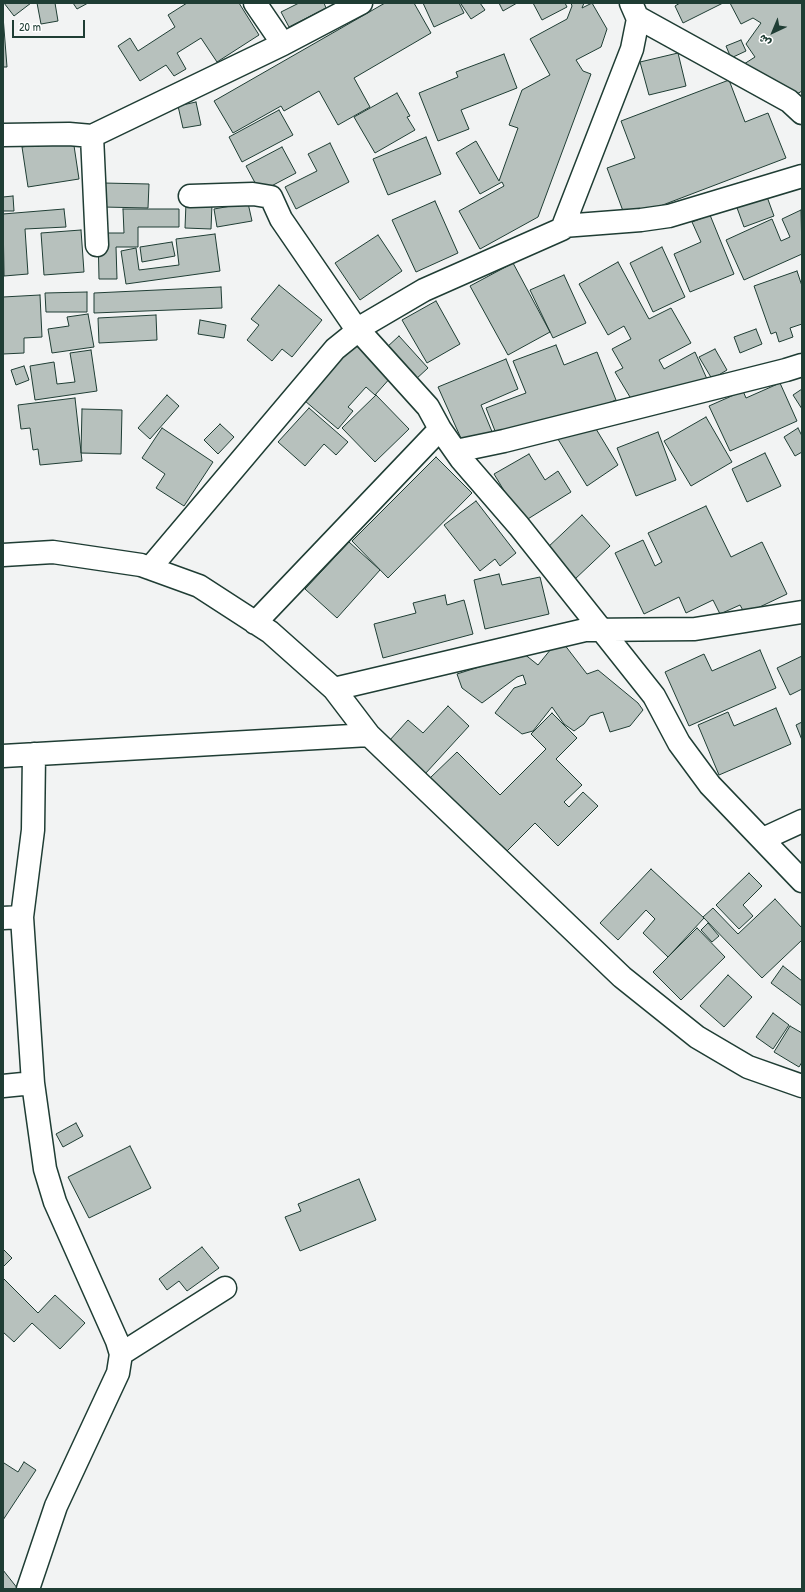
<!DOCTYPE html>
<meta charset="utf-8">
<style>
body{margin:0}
#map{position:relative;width:805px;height:1592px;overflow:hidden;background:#f2f3f3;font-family:"Patrick Hand","Playpen Sans Arabic",sans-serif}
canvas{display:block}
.frame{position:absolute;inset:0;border:4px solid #1f3d34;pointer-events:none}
.north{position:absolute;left:753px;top:12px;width:40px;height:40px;-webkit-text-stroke:3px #fff;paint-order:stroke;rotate:224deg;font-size:11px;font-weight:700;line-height:16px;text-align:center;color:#1f3d34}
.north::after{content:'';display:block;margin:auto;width:14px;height:18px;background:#1f3d34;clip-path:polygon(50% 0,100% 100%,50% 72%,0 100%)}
.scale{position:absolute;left:12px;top:20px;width:73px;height:18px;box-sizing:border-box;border:2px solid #1f3d34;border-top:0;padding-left:5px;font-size:12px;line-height:14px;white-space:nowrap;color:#1f3d34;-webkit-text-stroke:3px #fff;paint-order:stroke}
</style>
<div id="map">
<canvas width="805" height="1592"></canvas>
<div class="frame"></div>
<div class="north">ش</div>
<div class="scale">20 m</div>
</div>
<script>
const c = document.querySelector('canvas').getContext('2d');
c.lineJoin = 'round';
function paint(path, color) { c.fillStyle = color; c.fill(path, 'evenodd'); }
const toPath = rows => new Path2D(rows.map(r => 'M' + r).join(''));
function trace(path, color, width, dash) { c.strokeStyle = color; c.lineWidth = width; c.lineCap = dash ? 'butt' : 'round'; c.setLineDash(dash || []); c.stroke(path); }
const building = toPath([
 [4,3,31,3,14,16,4,3],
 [37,3,55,3,58,21,41,24,37,3],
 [73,3,88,3,77,9,73,3],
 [187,3,239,3,259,35,217,62,201,38,177,53,186,69,174,76,166,65,140,81,118,46,130,38,138,51,175,27,168,15,187,3],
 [299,3,324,3,326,8,289,27,281,12,299,3],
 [385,3,414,3,431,33,354,78,370,107,338,125,319,91,284,111,281,106,233,133,214,101,385,3],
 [423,3,459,3,464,13,434,27,423,3],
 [462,3,480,3,485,10,471,19,461,4,462,3],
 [499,3,517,3,503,11,499,3],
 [533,3,565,3,567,7,542,20,533,3],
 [571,3,584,3,582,8,592,3,607,29,601,47,576,60,583,71,591,74,538,217,480,249,459,211,504,186,502,182,480,194,456,153,476,141,499,181,518,128,509,125,522,90,550,75,530,39,567,19,572,6,571,3],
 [680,3,723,3,683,23,675,6,680,3],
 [730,3,802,3,802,91,790,98,744,64,755,57,746,44,761,23,753,18,741,24,730,3],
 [3,16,7,67,3,67,3,16],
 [741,40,746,51,731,58,726,46,741,40],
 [678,53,686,86,649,95,640,62,678,53],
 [504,54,517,88,461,110,469,129,438,141,419,93,458,77,456,72,504,54],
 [729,80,745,122,768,113,786,158,626,219,607,168,635,158,621,121,729,80],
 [397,93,410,116,407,117,415,130,375,153,354,117,397,93],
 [196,102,201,125,183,128,178,106,196,102],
 [279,110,293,135,242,162,229,137,279,110],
 [426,137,441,174,388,195,373,159,426,137],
 [73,139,79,179,28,187,22,147,73,139],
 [330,143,349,182,296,209,285,187,317,171,308,154,330,143],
 [282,147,296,173,260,192,246,166,282,147],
 [103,183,149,184,148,208,103,207,103,183],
 [766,194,774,216,744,227,736,205,766,194],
 [13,196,14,211,3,211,3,197,13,196],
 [435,201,458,253,416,272,392,220,435,201],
 [186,203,212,204,211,229,185,228,186,203],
 [248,203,252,221,217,227,214,209,248,203],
 [64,209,66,227,25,229,28,274,4,276,3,214,64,209],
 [123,209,179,209,179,227,138,227,138,247,116,247,117,279,99,279,98,233,124,233,123,209],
 [801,210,802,254,744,280,726,240,772,219,781,241,790,237,782,219,801,210],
 [710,215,734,274,690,292,674,254,701,242,692,222,710,215],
 [81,230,84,272,44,275,41,233,81,230],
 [215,234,220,271,126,284,121,251,136,248,139,270,179,265,176,239,215,234],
 [378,235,402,271,360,300,335,263,378,235],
 [172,242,175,256,142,262,140,247,172,242],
 [662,247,685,297,653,312,630,263,662,247],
 [618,262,649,319,671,308,691,343,659,360,664,369,695,352,707,379,633,402,615,372,623,368,612,349,631,339,624,326,608,335,579,284,618,262],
 [513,263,550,332,508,355,470,286,513,263],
 [797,271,802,286,802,324,790,328,793,337,779,342,776,332,771,334,754,286,797,271],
 [564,275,586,323,553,338,530,290,564,275],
 [279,285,322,320,292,357,282,349,272,361,247,340,259,325,251,319,279,285],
 [221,287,222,308,94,313,94,293,221,287],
 [87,292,87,312,46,312,45,293,87,292],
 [40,295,42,337,24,338,24,353,3,354,3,297,40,295],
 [436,301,460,344,427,363,402,320,436,301],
 [88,314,94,347,52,353,48,329,69,326,67,317,88,314],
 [156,315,157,340,99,343,98,318,156,315],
 [200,320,226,325,224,338,198,334,200,320],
 [756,329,762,344,740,353,734,337,756,329],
 [399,336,428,368,415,380,386,348,399,336],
 [355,343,392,376,375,395,366,387,348,407,353,411,338,429,305,401,355,343],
 [556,345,564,365,597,352,616,400,593,409,499,441,486,408,526,393,513,361,556,345],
 [715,349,727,370,712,379,699,357,715,349],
 [91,350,97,391,35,400,30,366,54,362,57,384,75,382,70,353,91,350],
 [506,359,518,389,481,405,493,434,464,445,438,387,506,359],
 [24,366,29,380,16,385,11,370,24,366],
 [780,383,797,421,730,451,709,406,743,391,746,398,780,383],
 [802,389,802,409,793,395,802,389],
 [167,395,179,406,150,439,138,428,167,395],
 [376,395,409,429,375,462,342,428,376,395],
 [75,398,82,461,40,465,38,449,33,450,30,428,21,429,18,405,75,398],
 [309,408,348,442,336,455,324,444,305,466,278,442,309,408],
 [82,409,122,410,121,454,81,453,82,409],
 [706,417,732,462,691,486,664,441,706,417],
 [220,424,234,437,218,454,204,440,220,424],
 [593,424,618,465,587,486,556,436,593,424],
 [162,428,213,462,184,506,156,488,165,474,142,458,162,428],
 [798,428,802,436,802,452,795,456,784,437,798,428],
 [658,432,676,480,636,496,617,448,658,432],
 [765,453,781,486,747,502,732,469,765,453],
 [529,454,545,480,558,471,571,492,523,522,494,474,529,454],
 [436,457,472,493,388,578,352,541,436,457],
 [476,501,516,553,500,566,495,559,480,571,444,525,476,501],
 [706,506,731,557,762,542,787,594,745,614,740,605,720,614,713,600,686,613,679,597,644,614,615,553,643,540,655,566,662,562,648,533,706,506],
 [582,515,610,546,574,580,546,549,582,515],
 [349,542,380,570,337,618,305,589,349,542],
 [499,574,502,585,540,577,549,614,485,629,474,580,499,574],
 [445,595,447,605,464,600,473,634,383,658,374,624,416,613,413,603,445,595],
 [564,644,587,674,598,670,638,703,643,710,630,726,610,732,603,712,590,716,584,724,574,731,564,724,552,707,533,731,522,734,495,713,514,688,526,684,523,675,517,677,482,703,462,688,457,674,523,653,538,665,551,649,564,644],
 [760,650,776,688,689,726,665,672,704,654,712,671,760,650],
 [802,656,802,689,790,695,777,668,802,656],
 [448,706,469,726,425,774,389,741,408,720,423,733,448,706],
 [776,708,791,744,719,775,698,725,728,712,734,726,776,708],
 [552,713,577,738,556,759,582,785,564,802,569,807,583,792,598,806,558,846,535,823,506,852,430,778,457,752,500,795,546,749,531,734,552,713],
 [802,722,802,740,796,725,802,722],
 [651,869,704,918,668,957,643,933,655,919,646,910,618,940,600,923,651,869],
 [749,873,762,886,743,905,753,916,739,929,716,905,749,873],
 [775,899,802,928,802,940,762,978,703,917,713,908,738,934,775,899],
 [708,923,719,936,712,942,701,930,708,923],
 [697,928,725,957,681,1000,653,972,697,928],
 [783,966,802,981,802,1006,771,983,783,966],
 [728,975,752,997,724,1027,700,1006,728,975],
 [773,1013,789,1025,773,1049,756,1037,773,1013],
 [790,1026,802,1033,802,1062,799,1067,774,1052,790,1026],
 [76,1123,83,1136,63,1147,56,1134,76,1123],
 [130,1146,151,1188,89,1218,68,1177,130,1146],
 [359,1179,376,1220,300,1251,285,1217,301,1211,298,1204,359,1179],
 [202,1247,219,1268,187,1291,179,1281,167,1290,159,1279,202,1247],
 [3,1249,12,1258,3,1267,3,1249],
 [3,1278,38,1313,55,1295,85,1323,60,1349,32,1323,14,1342,3,1332,3,1278],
 [24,1462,36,1470,3,1520,3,1464,4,1463,18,1472,24,1462],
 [3,1570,18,1589,3,1589,3,1570]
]);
paint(building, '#b7c1bd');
trace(building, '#1f3d34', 1);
const minor = toPath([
 [255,3,283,44],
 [637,17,789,101,802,113],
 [3,135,69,134,92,136,283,44,361,3],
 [92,136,97,245],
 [190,196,253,194,271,197,281,219,353,324,428,407,440,429,461,459,519,526,654,696,679,743,710,785,802,881],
 [563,226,641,220,669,216,802,176],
 [456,451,504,441,786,370,802,365],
 [3,555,53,552,141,565,199,586,270,632,334,689,369,735,622,977,697,1037,748,1067,802,1086],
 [150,568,335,349,366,324,424,290,562,229,632,49,638,19,631,3],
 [255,623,440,429],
 [334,689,585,630,695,629,802,612],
 [3,756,369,735],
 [763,839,802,821],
 [3,918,22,917],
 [3,1086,33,1083],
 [121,1354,225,1288],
 [28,1589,56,1506,118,1373,121,1354,117,1341,55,1202,45,1169,33,1083,22,917,33,830,34,754]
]);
trace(minor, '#1f3d34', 25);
trace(minor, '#fff', 22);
</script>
